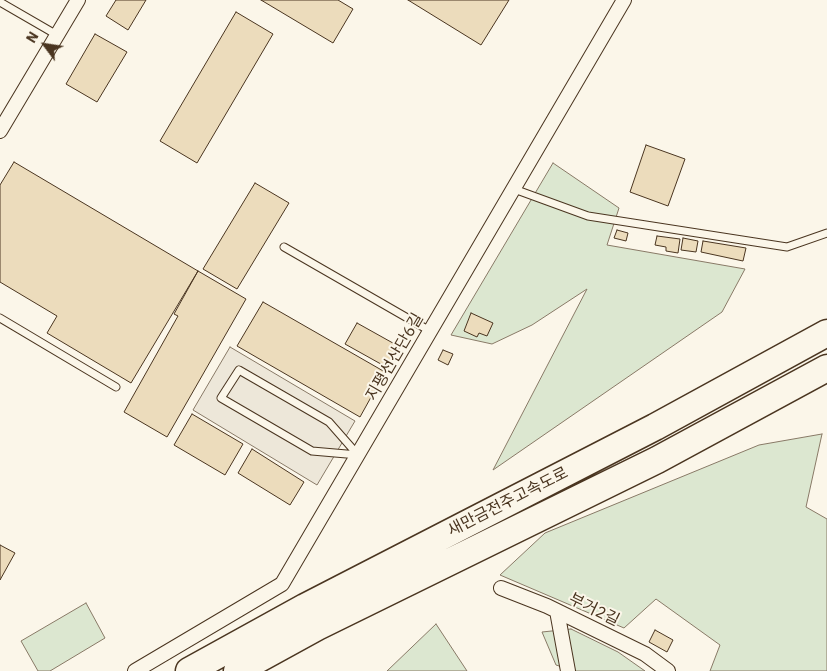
<!DOCTYPE html>
<meta charset="utf-8">
<style>
body{margin:0}
#map{position:relative;width:827px;height:671px;overflow:hidden;background:#fbf6e9;font-family:"IBM Plex Sans",sans-serif}
canvas{display:block}
.north{position:absolute;left:20px;top:20px;width:50px;height:50px;-webkit-text-stroke:4px #fbf6e9;paint-order:stroke;rotate:301deg;font-size:14px;font-weight:700;line-height:20px;text-align:center;color:#4a3520}
.north::after{content:'';display:block;margin:auto;width:18px;height:22px;background:#4a3520;clip-path:polygon(50% 0,100% 100%,50% 72%,0 100%)}
</style>
<div id="map">
<canvas width="827" height="671"></canvas>
<div class="north">N</div>
</div>
<script>
const c = document.querySelector('canvas').getContext('2d');
c.lineJoin = 'round';
function paint(path, color) { c.fillStyle = color; c.fill(path, 'evenodd'); }
const toPath = rows => new Path2D(rows.map(r => 'M' + r).join(''));
function trace(path, color, width, dash) { c.strokeStyle = color; c.lineWidth = width; c.lineCap = dash ? 'butt' : 'round'; c.setLineDash(dash || []); c.stroke(path); }
function drawText(font, color, halo, rows, align = 'center') {
  c.font = font + ' "IBM Plex Sans","Noto Sans KR",sans-serif'; c.lineWidth = 4; c.setLineDash([]); c.textBaseline = 'middle'; c.strokeStyle = halo; c.fillStyle = color; for (const [text, x, y, turn = 0] of rows) {
    c.save(); c.translate(x, y); c.rotate((+turn || 0) * Math.PI / 180); c.textAlign = isNaN(turn) ? turn : align; if (halo) c.strokeText(text, 0, 0); c.fillText(text, 0, 0); c.restore();
  }
}
const green = toPath([
 [553,163,619,208,607,245,745,269,722,312,493,470,587,289,532,325,492,344,451,335,553,163],
 [822,434,806,507,827,519,827,671,710,671,720,645,656,599,624,628,500,575,545,533,759,445,822,434],
 [86,603,105,638,50,671,38,671,21,641,86,603],
 [436,624,467,671,387,671,436,624],
 [571,629,618,652,645,671,575,671,556,665,542,632,571,629]
]);
paint(green, '#dce7d0');
trace(green, '#887966', 1);
const parking = toPath([
 [230,347,355,421,317,485,193,410,230,347]
]);
paint(parking, '#ede7d9');
trace(parking, '#887966', 1);
const building = toPath([
 [116,0,146,0,128,30,106,16,116,0],
 [261,0,338,0,353,9,333,43,261,0],
 [408,0,509,0,481,45,408,0],
 [236,12,273,34,197,163,160,141,236,12],
 [95,34,127,52,97,102,66,84,95,34],
 [646,145,685,159,668,206,630,192,646,145],
 [14,162,198,271,131,383,47,333,57,316,0,282,0,185,14,162],
 [255,183,289,203,237,289,203,269,255,183],
 [617,230,628,233,626,241,614,238,617,230],
 [657,236,680,239,678,253,666,251,666,247,655,245,657,236],
 [683,238,698,241,696,252,681,250,683,238],
 [703,241,746,248,743,261,701,252,703,241],
 [198,271,246,299,167,437,124,412,178,316,174,314,198,271],
 [263,302,385,372,360,417,237,346,263,302],
 [471,313,493,323,487,336,479,333,477,337,464,331,471,313],
 [357,323,400,347,388,368,345,344,357,323],
 [443,350,453,354,448,365,438,360,443,350],
 [192,414,243,444,225,475,174,445,192,414],
 [252,449,304,482,290,505,238,473,252,449],
 [0,545,15,553,0,580,0,545],
 [655,630,673,640,667,652,649,642,655,630]
]);
paint(building, '#ecdcbc');
trace(building, '#4a3520', 1);
const service = toPath([
 [0,2,57,35],
 [514,189,588,216,787,247,827,233],
 [284,247,430,331],
 [0,318,116,387],
 [239,370,329,422,358,455,312,451,221,398,239,370]
]);
const minor = toPath([
 [0,131,78,0],
 [501,588,547,606,645,654,668,671],
 [557,611,568,671],
 [135,671,282,584,624,0]
]);
const motorway = toPath([
 [189,671,305,607,655,427,827,333],
 [237,671,317,627,657,460,827,368]
]);
trace(service, '#4a3520', 9);
trace(minor, '#4a3520', 16);
trace(motorway, '#4a3520', 29);
trace(service, '#fbf6e9', 7);
trace(minor, '#fbf6e9', 14);
trace(motorway, '#fbf6e9', 26);
drawText('16px', '#4a3520', '#fbf6e9', [
 ["지평선산단6길",395,357,-60],
 ["새만금전주고속도로",508,502,-27],
 ["부거2길",594,610,26]
]);
</script>
